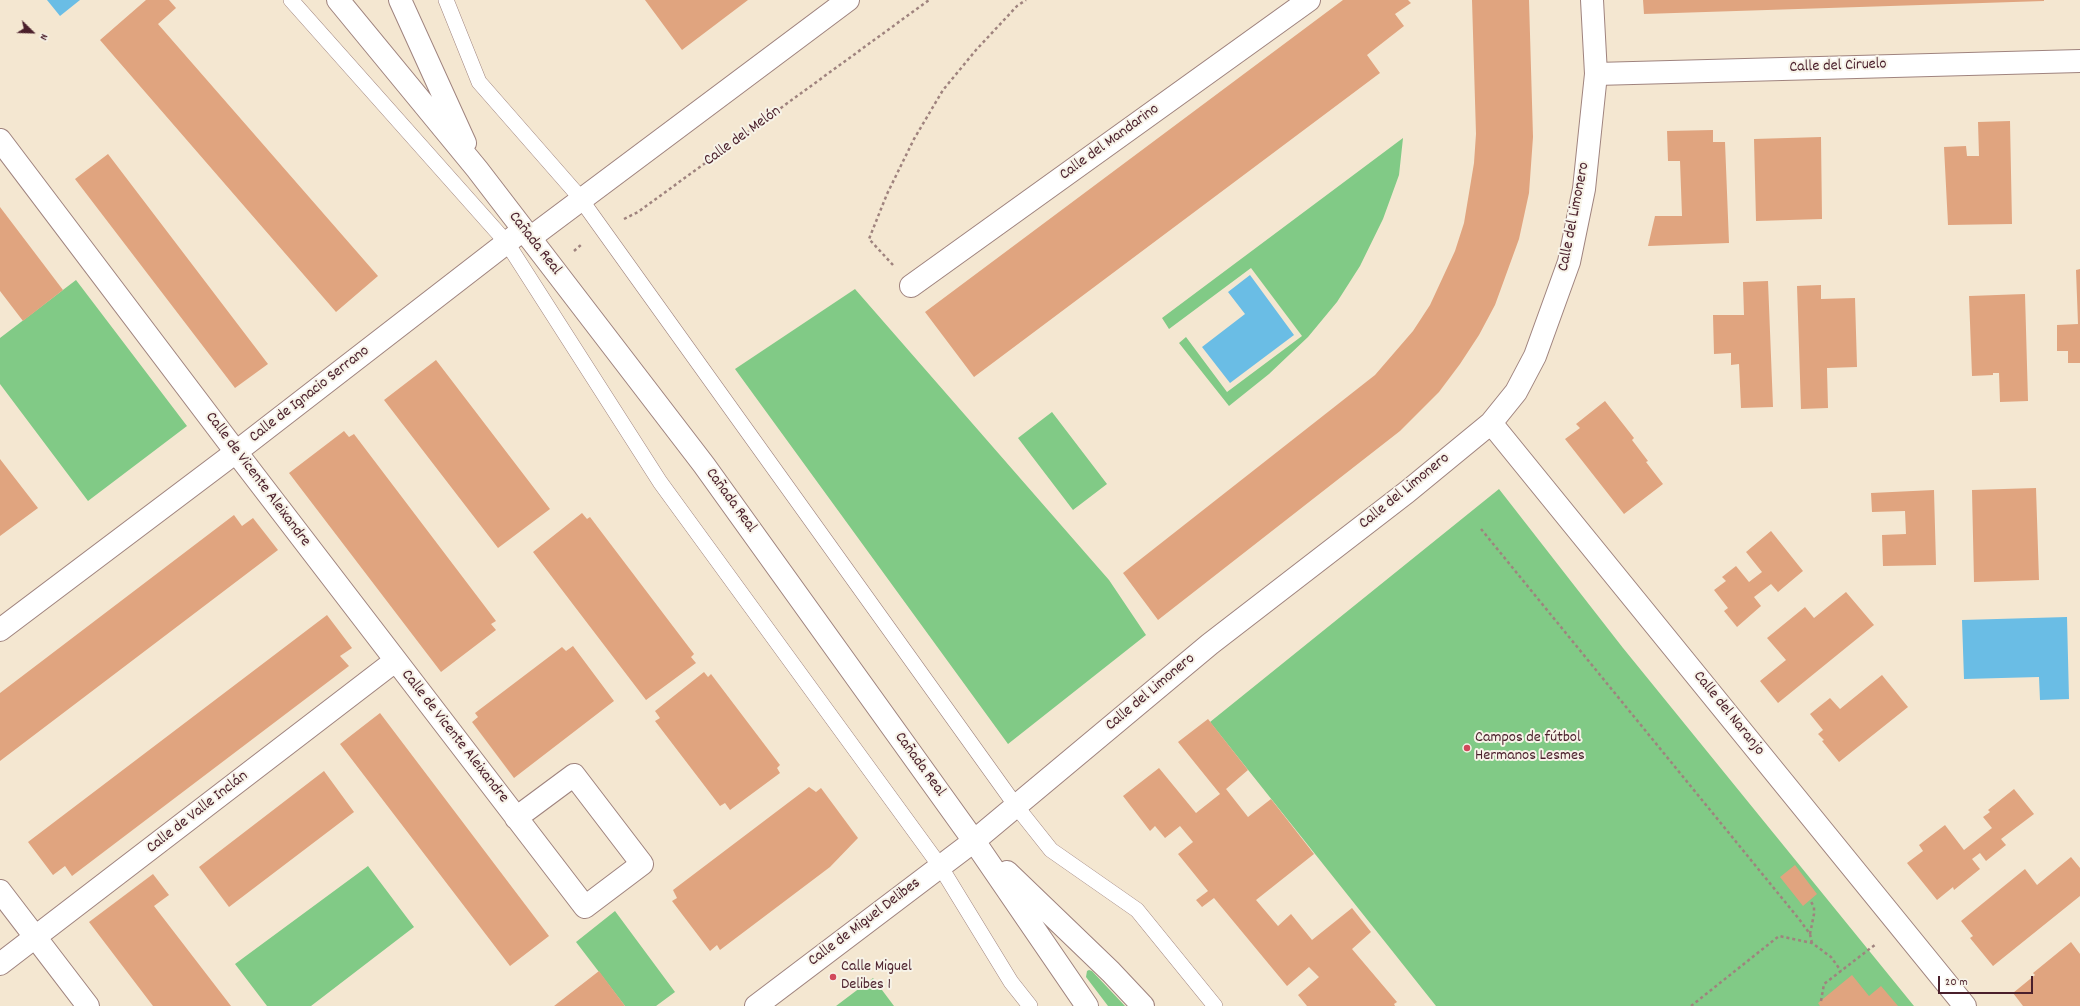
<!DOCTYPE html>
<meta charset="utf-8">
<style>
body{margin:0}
#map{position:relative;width:2080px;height:1006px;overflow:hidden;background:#f4e7d1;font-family:Dekko,sans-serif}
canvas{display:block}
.north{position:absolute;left:12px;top:12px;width:40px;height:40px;-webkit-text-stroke:3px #f7f3e8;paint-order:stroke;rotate:113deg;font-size:11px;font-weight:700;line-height:16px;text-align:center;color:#4a1f2b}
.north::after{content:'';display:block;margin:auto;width:14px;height:18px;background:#4a1f2b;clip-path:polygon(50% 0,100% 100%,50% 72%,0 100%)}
.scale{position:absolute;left:1938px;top:976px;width:95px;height:18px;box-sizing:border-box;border:2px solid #4a1f2b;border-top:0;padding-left:5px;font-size:12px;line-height:14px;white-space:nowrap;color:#4a1f2b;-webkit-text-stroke:3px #f7f3e8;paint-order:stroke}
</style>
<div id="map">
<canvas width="2080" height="1006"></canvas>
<div class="north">N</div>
<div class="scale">20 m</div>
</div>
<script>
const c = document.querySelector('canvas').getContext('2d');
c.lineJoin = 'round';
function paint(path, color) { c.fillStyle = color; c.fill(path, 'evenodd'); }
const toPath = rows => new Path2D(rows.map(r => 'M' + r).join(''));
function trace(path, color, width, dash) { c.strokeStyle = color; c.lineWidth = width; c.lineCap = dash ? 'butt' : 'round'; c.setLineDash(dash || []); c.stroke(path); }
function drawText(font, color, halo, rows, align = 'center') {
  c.font = font + ' Dekko,sans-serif'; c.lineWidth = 4; c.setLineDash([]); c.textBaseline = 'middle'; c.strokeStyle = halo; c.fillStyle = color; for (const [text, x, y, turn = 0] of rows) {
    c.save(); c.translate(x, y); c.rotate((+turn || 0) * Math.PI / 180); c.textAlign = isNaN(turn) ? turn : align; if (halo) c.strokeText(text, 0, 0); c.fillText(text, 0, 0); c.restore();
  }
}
paint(toPath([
 [1403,138,1399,175,1383,219,1360,266,1337,302,1308,337,1269,374,1229,406,1179,343,1186,337,1227,392,1302,336,1251,268,1169,329,1162,318],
 [76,280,187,426,88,501,0,384,0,338],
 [855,289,1109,580,1146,635,1008,744,735,369],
 [1052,412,1107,484,1073,510,1018,438],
 [1499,489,1623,648,1914,1006,1436,1006,1210,722],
 [368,866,414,927,311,1006,267,1006,235,964],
 [615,911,675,992,656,1006,625,1006,576,942],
 [1089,970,1092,971,1125,1006,1108,1006,1086,977,1087,971],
 [873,978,894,1006,836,1006]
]), '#81ca86');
paint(toPath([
 [47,0,80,0,60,16],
 [1250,275,1294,335,1230,383,1202,347,1245,314,1228,292],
 [2067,617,2069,699,2040,700,2039,677,1964,679,1962,620]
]), '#6abde5');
paint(toPath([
 [146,0,169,0,176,8,158,24,378,276,336,312,100,40],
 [645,0,748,0,682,50],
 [1343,0,1408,0,1411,3,1395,14,1404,26,1367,55,1380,73,974,377,925,312],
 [1472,0,1529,0,1533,137,1529,193,1519,239,1495,305,1479,335,1460,364,1439,392,1400,431,1158,620,1123,573,1375,375,1413,331,1430,305,1455,251,1464,223,1474,163,1476,134],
 [1643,0,2044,0,2044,1,1644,14],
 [2010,121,2012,224,1948,225,1944,147,1966,146,1967,156,1979,156,1978,122],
 [1713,130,1713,142,1725,142,1729,243,1648,246,1655,216,1682,216,1680,161,1668,161,1667,131],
 [1821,137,1822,219,1756,221,1754,139],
 [108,154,268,364,235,388,75,179],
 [0,207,63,290,23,321,0,291],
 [2080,269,2080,363,2068,363,2068,351,2057,351,2057,325,2078,324,2076,270],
 [1768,281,1773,407,1741,408,1739,364,1731,365,1731,353,1714,354,1713,315,1744,315,1743,282],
 [1821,285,1821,299,1855,298,1857,367,1827,368,1828,408,1801,409,1797,286],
 [2025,294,2028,401,2000,402,1999,373,1993,373,1993,375,1972,376,1969,296],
 [436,360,550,509,498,548,384,400],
 [1605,401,1634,438,1632,440,1648,461,1646,462,1663,484,1624,514,1565,439,1580,428,1576,424],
 [344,431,349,437,354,434,496,621,491,624,496,630,441,672,289,473],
 [0,459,38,508,0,536],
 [2036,488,2039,580,1974,582,1972,490],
 [1934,490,1936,565,1883,566,1882,535,1906,534,1905,511,1872,512,1871,493],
 [582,513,587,519,590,517,694,654,691,657,696,663,646,700,533,552],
 [234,515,242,526,253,518,278,550,0,761,0,693],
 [1771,531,1803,571,1778,592,1771,584,1754,597,1761,606,1737,627,1724,611,1728,608,1714,590,1726,581,1722,577,1736,566,1749,582,1762,572,1746,552],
 [1846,592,1874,625,1778,703,1760,681,1786,660,1767,638,1805,607,1814,618],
 [327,615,352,648,340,656,349,666,72,876,65,866,53,875,28,842],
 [573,646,614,701,514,778,472,722,478,717,475,713,562,647,566,651],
 [704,672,708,677,711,674,780,765,777,768,780,773,730,810,725,803,720,806,655,721,660,718,655,711],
 [1882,675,1908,707,1839,762,1822,741,1824,740,1818,734,1823,730,1810,714,1830,698,1840,709],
 [380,713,549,936,510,966,340,744],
 [1208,719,1248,770,1226,789,1248,817,1271,799,1314,854,1256,900,1278,926,1291,914,1312,940,1352,908,1371,932,1352,949,1397,1002,1394,1004,1395,1006,1307,1006,1298,995,1319,977,1309,967,1287,986,1214,898,1202,907,1196,900,1208,891,1178,854,1193,842,1180,826,1165,838,1155,826,1150,831,1123,796,1159,768,1196,813,1220,794,1178,742],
 [324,771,354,812,229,907,199,867],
 [809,787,816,792,821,788,858,838,830,867,720,950,717,945,710,951,672,901,677,898,673,890],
 [2014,789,2034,814,2001,839,2006,845,1986,861,1980,853,1972,859,1980,869,1954,890,1953,887,1937,900,1907,863,1923,851,1919,845,1945,825,1964,850,1992,828,1983,817,1990,812,1988,810],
 [2071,857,2080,868,2080,896,1993,966,1970,938,1973,936,1961,921,2025,869,2037,885],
 [1795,865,1817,894,1803,906,1780,877],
 [153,874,169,895,154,906,231,1006,153,1006,89,922],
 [2071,942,2080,954,2080,1006,2023,1006,2013,993,2035,975,2033,973],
 [599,971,625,1006,554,1006],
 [1852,975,1869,996,1881,986,1898,1006,1820,1006,1818,1003]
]), '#e0a47f');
const lane = toPath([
 [291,0,507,243,660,482,940,866,1011,982,1030,1006],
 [446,0,479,82,577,194,1016,806,1051,850,1137,910,1215,1006]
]);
const street = toPath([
 [1596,74,2080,61],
 [0,140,236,452,585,907,642,864,574,775,516,818],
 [530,238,848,0],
 [911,286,1309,0],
 [1491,423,1965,1006],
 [0,630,236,452,523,230],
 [974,841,1210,644,1407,492,1491,423,1516,392,1535,356,1569,262,1584,189,1596,74,1592,0],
 [0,891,88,1006],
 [0,964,395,661]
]);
const secondary = toPath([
 [338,0,477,169,704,465,974,841,1087,1006],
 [400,0,465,143],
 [1007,872,1111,972,1143,1006],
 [756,1006,974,841]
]);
trace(lane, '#9f837e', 16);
trace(street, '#9f837e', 24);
trace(secondary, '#9f837e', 24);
trace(toPath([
 [624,219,638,212,929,0],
 [574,251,582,244],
 [893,265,869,239,887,194,914,139,943,90,976,50,1017,6,1026,0],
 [1481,529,1799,919,1810,934,1812,943],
 [1810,934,1814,914,1814,907,1810,900],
 [1821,1001,1824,984,1876,944],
 [1691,1006,1779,936,1812,943,1831,957,1841,971]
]), '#9f837e', 2.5, [3, 3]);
trace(lane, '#fff', 15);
trace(street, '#fff', 22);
trace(secondary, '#fff', 22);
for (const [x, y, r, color] of [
 [1467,748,4,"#d1495b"],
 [833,977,4,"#d1495b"]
]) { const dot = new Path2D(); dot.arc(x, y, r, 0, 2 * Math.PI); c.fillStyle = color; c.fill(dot); trace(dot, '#f7f3e8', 1.5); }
drawText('16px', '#4a1f2b', '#f7f3e8', [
 ["Calle del Ciruelo",1838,67,-2],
 ["Calle del Melón",743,137,-36],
 ["Calle del Mandarino",1110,143,-36],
 ["Calle del Limonero",1575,217,-79],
 ["Cañada Real",534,244,52],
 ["Calle de Ignacio Serrano",310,395,-38],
 ["Calle de Vicente Aleixandre",257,480,53],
 ["Calle del Limonero",1405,492,-39],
 ["Cañada Real",730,501,54],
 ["Calle del Limonero",1151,693,-40],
 ["Calle del Naranjo",1728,714,51],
 ["Calle de Vicente Aleixandre",454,737,52],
 ["Cañada Real",919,765,54],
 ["Calle de Valle Inclán",198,813,-38],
 ["Calle de Miguel Delibes",865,923,-37]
]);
drawText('16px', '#4a1f2b', '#f7f3e8', [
 ["Campos de fútbol",1475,739],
 ["Hermanos Lesmes",1475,757],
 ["Calle Miguel",841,968],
 ["Delibes 1",841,986]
], 'left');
</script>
